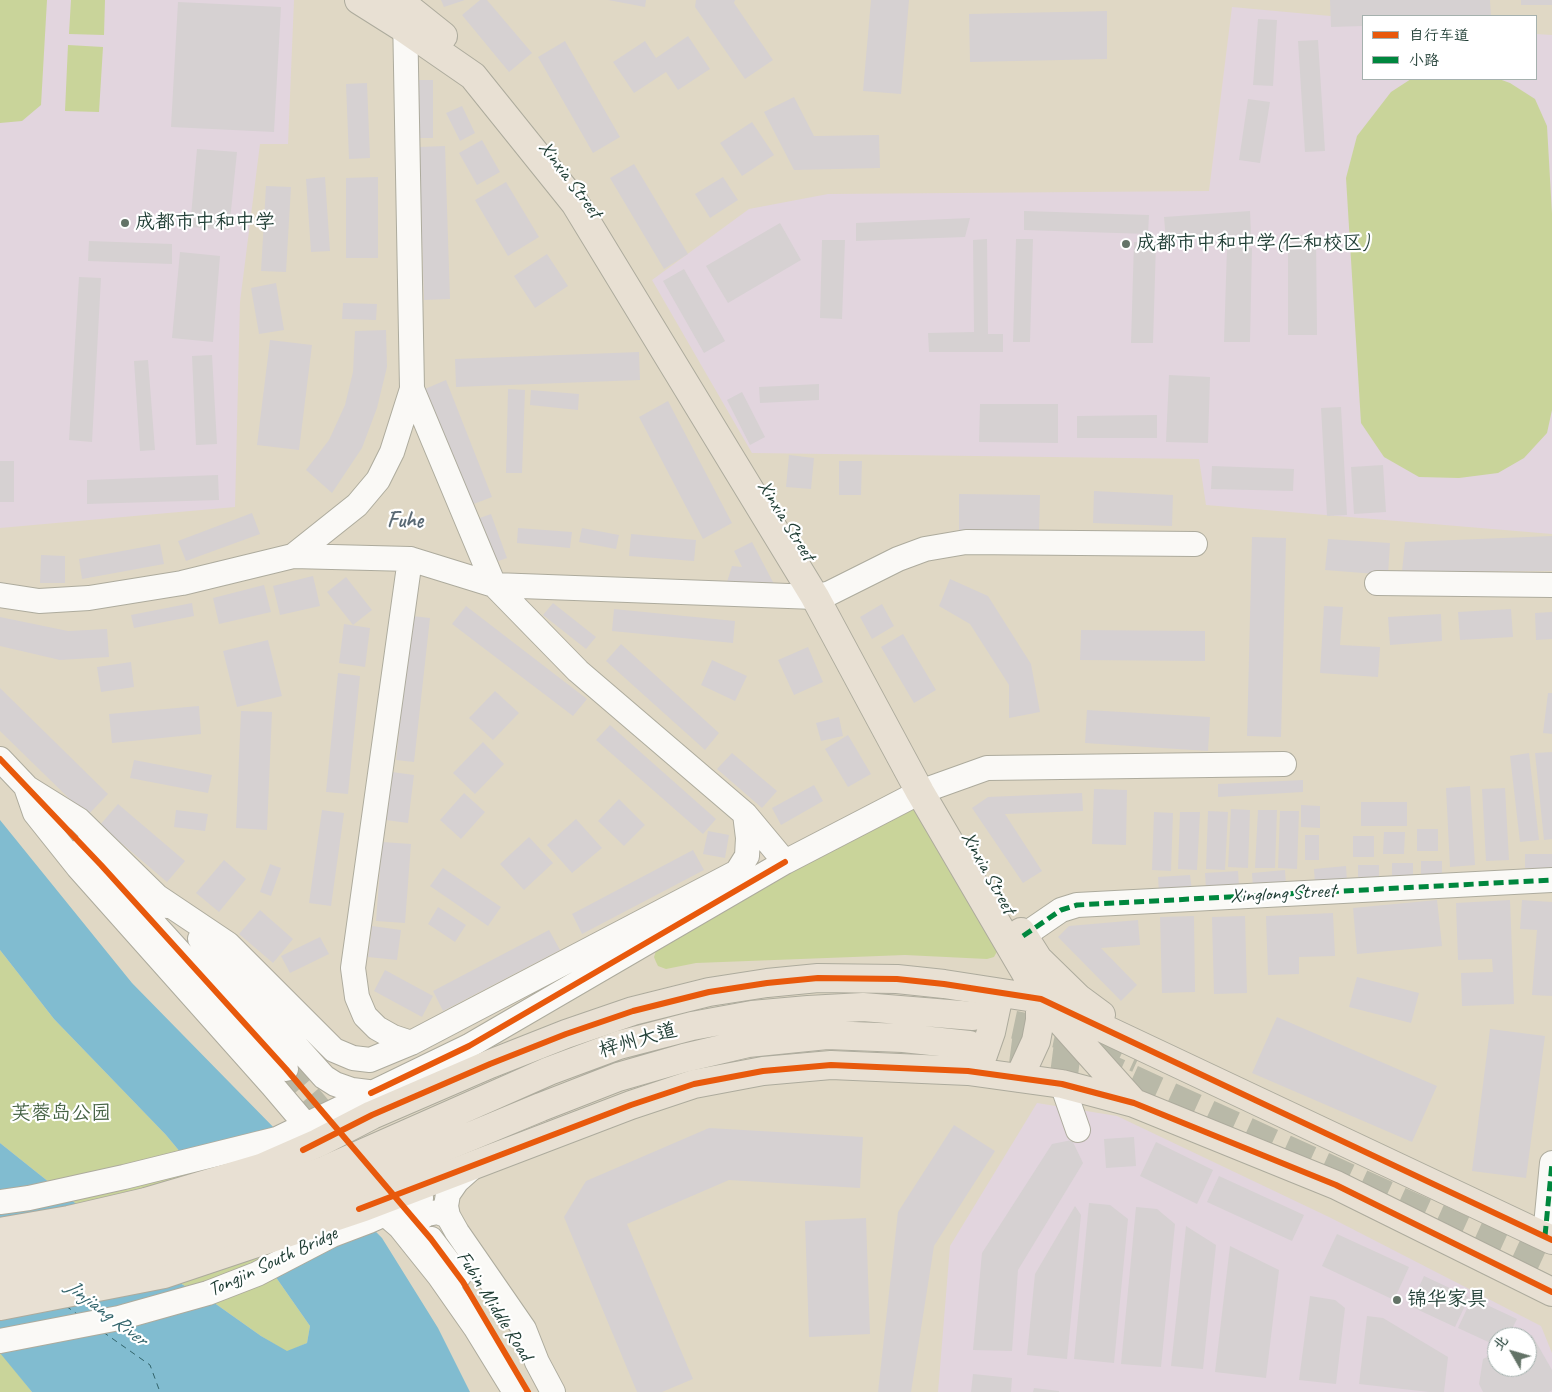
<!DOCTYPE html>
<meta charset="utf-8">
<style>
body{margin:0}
#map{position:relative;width:1552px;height:1392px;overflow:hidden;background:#e0d8c5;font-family:Caveat,"LXGW WenKai TC",sans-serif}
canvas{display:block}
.legend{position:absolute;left:1362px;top:15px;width:175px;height:65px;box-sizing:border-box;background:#fff;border:1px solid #a5b1ae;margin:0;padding:6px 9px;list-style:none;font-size:15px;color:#1f3d34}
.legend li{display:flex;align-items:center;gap:10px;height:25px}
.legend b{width:25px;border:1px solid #a5b1ae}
.north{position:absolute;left:1487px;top:1327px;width:50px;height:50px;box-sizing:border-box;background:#fff;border:1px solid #a5b1ae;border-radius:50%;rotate:308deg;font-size:14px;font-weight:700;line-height:20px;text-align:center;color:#1f3d34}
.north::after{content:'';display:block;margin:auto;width:18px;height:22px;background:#637367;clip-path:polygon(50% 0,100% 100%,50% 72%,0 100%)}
</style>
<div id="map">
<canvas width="1552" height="1392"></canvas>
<ul class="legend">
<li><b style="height:6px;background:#e8590c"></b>自行车道</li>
<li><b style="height:6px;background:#00873e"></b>小路</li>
</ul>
<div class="north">北</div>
</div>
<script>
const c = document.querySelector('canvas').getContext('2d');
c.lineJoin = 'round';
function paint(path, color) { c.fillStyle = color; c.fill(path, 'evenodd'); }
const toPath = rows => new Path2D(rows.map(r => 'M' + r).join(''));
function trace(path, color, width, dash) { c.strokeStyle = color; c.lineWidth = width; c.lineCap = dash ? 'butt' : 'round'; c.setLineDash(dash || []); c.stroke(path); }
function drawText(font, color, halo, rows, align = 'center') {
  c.font = font + ' Caveat,"LXGW WenKai TC",sans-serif'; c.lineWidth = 4.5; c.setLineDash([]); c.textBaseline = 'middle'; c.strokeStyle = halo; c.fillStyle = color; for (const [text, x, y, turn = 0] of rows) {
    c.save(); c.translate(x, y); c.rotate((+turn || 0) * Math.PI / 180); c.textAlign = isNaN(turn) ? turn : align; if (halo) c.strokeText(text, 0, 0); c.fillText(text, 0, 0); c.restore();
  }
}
paint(toPath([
 [0,0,294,0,288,144,260,144,240,302,235,507,0,528],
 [1232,7,1363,19,1363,79,1536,79,1536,34,1552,35,1552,534,1206,505,1199,459,752,453,652,280,749,209,828,194,1209,191],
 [1037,1103,1117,1116,1331,1218,1541,1326,1552,1353,1552,1392,938,1392,950,1246],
 [1497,1337,1527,1337,1527,1367,1497,1367]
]), '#e2d5de');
paint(toPath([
 [0,0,47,0,41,105,22,121,0,123],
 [71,0,105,0,104,35,69,34],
 [68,45,103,47,99,112,65,111],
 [1411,79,1499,79,1510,83,1535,99,1547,126,1552,214,1552,410,1547,433,1524,458,1498,473,1459,478,1419,477,1384,457,1361,423,1346,178,1357,136,1391,92],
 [915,799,999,948,994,957,987,959,905,955,696,963,666,969,658,966,656,962,654,957,656,951],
 [0,950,54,1019,166,1135,231,1213,310,1326,307,1343,287,1352,261,1336,213,1302,164,1274,0,1143],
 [0,1354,2,1354,32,1392,0,1392]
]), '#c9d49a');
paint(toPath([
 [0,820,132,983,382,1238,438,1328,470,1392,32,1392,0,1353,0,1143,164,1274,213,1302,261,1336,287,1351,307,1343,310,1326,231,1213,166,1135,54,1019,0,950]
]), '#81bcd0');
trace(toPath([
 [66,1306,77,1314],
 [103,1332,150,1365,160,1392]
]), '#33656c', 1, [6, 5]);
paint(toPath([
 [441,0,465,0,444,7],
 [480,0,487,0,532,53,509,72,462,15],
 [608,0,646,0,645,7],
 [696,0,735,0,734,3,773,60,745,79,695,7],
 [871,0,909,0,901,94,863,91],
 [1330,0,1490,0,1491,16,1363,16,1363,26,1331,27],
 [1521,0,1552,0,1552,5,1521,5],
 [178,2,281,7,274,132,171,127],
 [1107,11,1107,59,970,62,969,14],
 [1258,19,1277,20,1273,86,1253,85],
 [688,36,710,69,678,90,666,72,634,93,613,62,645,41,656,58],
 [1318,40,1325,151,1305,152,1298,41],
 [565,41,620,137,593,153,538,57],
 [419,80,433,80,433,138,419,138],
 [367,83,370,158,349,159,346,84],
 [794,97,814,136,879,135,880,168,794,170,764,112],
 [1248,99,1270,102,1260,163,1239,160],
 [462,106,475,133,460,141,446,113],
 [752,122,774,155,742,176,720,143],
 [482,140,500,172,477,185,459,153],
 [445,146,450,299,424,300,419,147],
 [197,149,237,152,229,230,190,227],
 [634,164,688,254,664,269,610,178],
 [325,177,330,251,311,252,306,179],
 [378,177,378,258,346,258,346,178],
 [723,177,738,200,710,218,695,194],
 [506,182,539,237,508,256,475,200],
 [266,186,291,187,286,272,261,271],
 [1024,211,1149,215,1148,234,1024,230],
 [1250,211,1251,234,1166,240,1164,217],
 [970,218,965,237,856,241,856,223],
 [780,223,801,260,728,303,706,266],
 [1288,235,1316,235,1317,335,1288,335],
 [987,239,988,334,1003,334,1003,352,929,352,928,333,974,332,973,240],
 [1016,239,1033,239,1030,342,1013,342],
 [822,240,845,240,842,319,820,318],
 [89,241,172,244,172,264,88,261],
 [1134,242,1156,243,1153,343,1131,343],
 [1227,247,1252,248,1250,342,1224,342],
 [180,252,220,256,213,342,172,338],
 [547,254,568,286,535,308,514,276],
 [684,269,725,341,704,353,663,281],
 [79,277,101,278,92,442,69,440],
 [276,283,284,330,259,334,251,288],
 [343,303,377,304,376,320,342,319],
 [386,330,387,367,377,408,362,448,332,493,306,470,329,440,345,405,353,372,355,331],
 [270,340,312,345,299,450,257,445],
 [639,352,640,380,456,387,455,359],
 [212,355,217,444,196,445,192,356],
 [148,360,155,450,140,451,134,361],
 [1169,375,1210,377,1208,443,1166,442],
 [446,380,492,497,471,505,425,389],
 [819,384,819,400,760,403,759,387],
 [508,389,525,390,522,473,506,473],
 [531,390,579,394,578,410,530,405],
 [742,392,765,437,750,445,727,400],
 [668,401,732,523,703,539,639,417],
 [980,404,1058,404,1058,443,979,442],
 [1341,407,1347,515,1327,516,1321,408],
 [1157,415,1157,438,1077,438,1077,416],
 [789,455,814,458,811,489,786,487],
 [0,461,14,461,14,502,0,502],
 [839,461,862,461,861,495,839,495],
 [1383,465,1386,512,1354,514,1351,467],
 [1212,466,1294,469,1293,491,1211,489],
 [218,475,219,500,87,504,87,480],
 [1094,491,1173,495,1172,526,1093,523],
 [959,494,1040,495,1039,531,959,530],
 [252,513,260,534,186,561,178,541],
 [491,514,507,558,490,564,474,520],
 [518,528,572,532,570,548,517,543],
 [582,528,619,535,616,549,579,542],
 [631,534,696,540,694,561,629,556],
 [1552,536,1552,571,1402,572,1405,542],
 [1252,537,1286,538,1281,737,1247,736],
 [1328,539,1390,543,1388,575,1325,570],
 [752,542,774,584,727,582,732,566,742,567,734,551],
 [160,544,164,564,82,579,79,559],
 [41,555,65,556,65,583,40,583],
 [313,576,320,606,280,615,273,586],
 [346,577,372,610,353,625,327,592],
 [950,579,988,596,1031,664,1040,712,1009,718,1009,685,970,624,939,606],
 [264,585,271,612,219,624,213,598],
 [192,603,194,616,134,628,131,615],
 [553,603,596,637,586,649,543,615],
 [882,604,894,626,872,639,860,617],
 [466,606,587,699,573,716,452,624],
 [1324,606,1343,607,1340,645,1380,647,1378,677,1320,673],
 [614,609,735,621,733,643,612,631],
 [1511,609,1513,637,1460,640,1458,612],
 [1552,612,1552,639,1536,640,1535,613],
 [1441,614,1442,641,1390,645,1388,617],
 [412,616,430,618,414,762,396,760],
 [0,617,68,631,107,629,109,657,60,660,0,646],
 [344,624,370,628,365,667,339,663],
 [1081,630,1205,631,1205,661,1080,660],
 [903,634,936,690,914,703,881,647],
 [268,640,282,696,237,707,223,651],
 [621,644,719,733,705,750,606,661],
 [808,647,823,682,794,695,778,660],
 [712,660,747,676,735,701,701,685],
 [131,662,134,687,101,692,97,667],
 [338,673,360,676,348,794,326,792],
 [0,688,108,794,87,816,0,731],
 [495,691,519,713,493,740,469,718],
 [1548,693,1552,693,1552,734,1543,733],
 [199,706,201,734,112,743,109,714],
 [1087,710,1210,717,1208,751,1085,743],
 [241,711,272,712,267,830,236,828],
 [839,717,843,736,821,741,816,723],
 [610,725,716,819,703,834,596,740],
 [848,735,871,774,848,787,825,749],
 [483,742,504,764,475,794,453,773],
 [1552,752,1552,839,1544,840,1535,753],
 [732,753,777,791,762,808,717,769],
 [1529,753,1539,840,1520,842,1510,756],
 [134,760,212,775,208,793,130,778],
 [392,772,414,775,408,823,386,820],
 [1303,780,1303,792,1218,797,1218,784],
 [814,785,823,801,781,825,772,808],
 [1470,786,1475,865,1450,867,1446,788],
 [1505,788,1509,860,1486,861,1482,789],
 [1094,789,1127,790,1126,845,1092,844],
 [464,793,485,812,461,839,440,820],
 [1082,793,1083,811,1005,814,1042,871,1023,883,972,808,988,797],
 [619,799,645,825,624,846,598,821],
 [1361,802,1407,802,1407,826,1361,826],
 [118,804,185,861,167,882,100,825],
 [1301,805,1320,806,1320,828,1301,827],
 [1231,809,1250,810,1248,868,1228,867],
 [176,810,208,814,205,831,174,827],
 [322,810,344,813,331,906,309,903],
 [1258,810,1277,810,1275,868,1255,868],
 [1208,811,1228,812,1225,870,1206,869],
 [1280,811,1299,811,1297,869,1278,868],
 [1154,812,1173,813,1171,871,1152,870],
 [1180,812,1200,812,1197,870,1178,869],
 [576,819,602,848,572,873,547,845],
 [1417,829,1438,829,1438,851,1417,851],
 [708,831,729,835,725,858,703,854],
 [1384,832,1405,832,1404,854,1383,854],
 [1305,835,1319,835,1319,860,1305,860],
 [1353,836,1374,836,1374,857,1353,857],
 [529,837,553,863,524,890,500,864],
 [382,842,411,844,405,923,376,921],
 [693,850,704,870,582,934,572,914],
 [1525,854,1552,854,1552,868,1525,868],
 [224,860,246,879,219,912,196,893],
 [1421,861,1442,861,1442,883,1421,883],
 [1392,863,1413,863,1413,885,1392,885],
 [270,864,281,868,271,896,260,892],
 [1358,865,1379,865,1379,887,1358,887],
 [1346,866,1347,881,1315,884,1314,869],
 [443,868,501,907,488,926,430,886],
 [1285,870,1286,886,1253,888,1252,873],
 [1238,871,1239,886,1206,888,1205,873],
 [1190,875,1192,890,1159,893,1158,877],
 [1437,900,1442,946,1357,954,1353,908],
 [1510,900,1514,1004,1462,1006,1461,973,1493,972,1492,959,1458,960,1456,903],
 [1522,900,1552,902,1552,996,1532,995,1537,930,1520,929],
 [438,907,466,925,455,942,428,924],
 [260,910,293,939,273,963,239,934],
 [1333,913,1335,956,1299,957,1299,974,1268,975,1266,916],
 [1194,916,1195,992,1162,993,1160,917],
 [1245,916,1247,993,1214,994,1212,917],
 [1138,920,1140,945,1101,948,1137,985,1121,1001,1058,937,1069,926],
 [372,926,401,930,397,960,368,957],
 [549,930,560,950,443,1011,433,991],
 [320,937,329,954,290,973,281,956],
 [385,970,433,996,422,1017,374,991],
 [1357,977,1419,993,1411,1023,1349,1007],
 [1277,1017,1437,1086,1412,1142,1252,1073],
 [1490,1029,1545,1036,1526,1178,1472,1171],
 [954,1125,995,1151,934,1246,911,1392,878,1392,898,1212],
 [709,1128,863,1137,860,1188,729,1180,627,1224,693,1379,662,1392,637,1392,564,1217,586,1181],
 [1134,1137,1136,1166,1106,1168,1104,1139],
 [1072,1140,1083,1163,1018,1270,1012,1351,973,1350,982,1253,1052,1144],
 [1156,1142,1213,1170,1197,1204,1140,1176],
 [1219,1176,1304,1215,1292,1241,1207,1202],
 [1089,1203,1110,1205,1128,1219,1114,1363,1074,1359],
 [1075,1206,1081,1215,1067,1359,1027,1355,1035,1274],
 [1136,1207,1157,1209,1175,1224,1161,1367,1121,1364],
 [866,1218,870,1334,809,1337,805,1221],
 [1186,1226,1216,1245,1203,1369,1171,1366],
 [1337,1234,1409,1267,1394,1300,1322,1266],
 [1230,1246,1279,1270,1266,1378,1215,1372],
 [1424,1276,1469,1297,1455,1327,1410,1306],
 [1310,1296,1335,1300,1345,1308,1336,1384,1299,1380],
 [1472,1298,1517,1319,1508,1337,1497,1337,1497,1346,1458,1328],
 [1367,1316,1383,1318,1448,1357,1444,1392,1429,1392,1359,1384],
 [1532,1335,1552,1370,1552,1390,1549,1392,1483,1392,1479,1384,1483,1359,1497,1352,1497,1367,1527,1367,1527,1338],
 [973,1374,1012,1378,1011,1392,971,1392],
 [1034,1388,1059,1391,1059,1392,1033,1392]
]), '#d6d1d2');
trace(toPath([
 [286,1069,372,1169]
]), '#b9b9a8', 24, [24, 12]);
trace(toPath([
 [973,1016,1105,1044,1138,1059],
 [969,1045,1093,1061,1552,1270]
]), '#b9b9a8', 28, [28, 14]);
const minor = toPath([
 [412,389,494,585,578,671,745,814,785,862],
 [293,556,357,505,378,480,392,452,412,389,405,14],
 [410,559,353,968,357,997,365,1016,377,1028,393,1037,411,1043],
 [1377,583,1552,585],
 [0,595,39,601,89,598,182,583,293,556,410,559,494,585,815,597,830,593,898,559,925,549,966,542,1195,544],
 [0,759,36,797],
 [26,787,79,820,167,906],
 [26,787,35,813,78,867,272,1085,306,1125,314,1137],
 [84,847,286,1069],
 [155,895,228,944,334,1050,353,1058,370,1060,411,1043,737,872,747,856,748,838,745,814],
 [1023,936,1061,910,1077,905,1552,880],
 [200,939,324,1077,335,1084,352,1090,376,1093],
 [1062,1084,1078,1130],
 [475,1165,457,1181,448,1194,446,1206,448,1216,457,1232,524,1329,537,1362,553,1392],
 [0,1202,29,1198,124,1177,277,1139,469,1046,785,862,920,792,987,768,1284,764],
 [372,1210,385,1214,400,1227,440,1277,475,1327,515,1392],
 [1545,1236,1552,1163],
 [431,1239,459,1276],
 [413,1243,411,1234,414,1226,419,1219,427,1214,438,1212,448,1216],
 [0,1341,119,1318,208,1293,257,1274,332,1235,369,1221,421,1198]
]);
const major = toPath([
 [359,0,405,29,473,76,575,203,815,597,920,792,1041,999,1134,1103],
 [398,0,443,36],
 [1021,932,1038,959,1078,998,1101,1015],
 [968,1071,983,1055,991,1032,997,1004,983,991],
 [1019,1078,1036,1041,1040,1020,1040,988],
 [0,1232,69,1220,146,1202,261,1168,318,1143,372,1115,490,1064,566,1034,633,1011,709,992,767,983,818,978,897,979,944,984,1041,999,1552,1240],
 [0,1306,164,1274,364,1207,631,1105,694,1084,763,1071,831,1065,968,1071,1062,1084,1134,1103,1336,1185,1552,1292]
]);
const highway = toPath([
 [0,1259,78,1245,143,1230,261,1194,325,1170,549,1071,619,1045,692,1026,752,1015,808,1010,863,1007,973,1016],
 [0,1287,30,1282,155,1254,279,1216,541,1107,618,1077,684,1058,748,1043,827,1035,903,1038,969,1045]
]);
trace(minor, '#adab9d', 26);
trace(major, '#adab9d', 30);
trace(highway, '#adab9d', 30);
trace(minor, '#faf9f6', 24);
trace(major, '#e8e0d3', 28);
trace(highway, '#e8e0d3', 28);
trace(toPath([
 [1023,936,1061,910,1077,905,1552,880],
 [1545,1236,1552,1163]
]), '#00873e', 5, [10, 5]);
trace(toPath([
 [0,759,101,865,286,1069,431,1239,463,1282,528,1392],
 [371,1093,469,1046,785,862],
 [303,1150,372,1115,490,1064,566,1034,633,1011,709,992,767,983,818,978,897,979,944,984,1041,999,1552,1240],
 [359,1209,631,1105,694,1084,763,1071,831,1065,968,1071,1062,1084,1134,1103,1336,1185,1552,1292]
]), '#e8590c', 6);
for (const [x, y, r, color] of [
 [125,223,5,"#637367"],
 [1126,244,5,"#637367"],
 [1397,1300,5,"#637367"]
]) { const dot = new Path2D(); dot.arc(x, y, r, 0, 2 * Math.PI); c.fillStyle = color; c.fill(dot); trace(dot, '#fff', 2); }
drawText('20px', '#1f3d34', '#fff', [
 ["Xinxia Street",570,180,53],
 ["Xinxia Street",786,521,58],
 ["Xinxia Street",988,873,61],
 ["Xinglong Street",1283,894,-3],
 ["梓州大道",638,1041,-16],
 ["Tongjin South Bridge",273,1262,-25],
 ["Fubin Middle Road",494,1306,58]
]);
drawText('20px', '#1f3d34', '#fff', [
 ["成都市中和中学",135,223],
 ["成都市中和中学(仁和校区)",1136,244],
 ["锦华家具",1407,1300]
], 'left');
drawText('20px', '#456244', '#fff', [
 ["芙蓉岛公园",61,1114]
]);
drawText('italic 21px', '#33656c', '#fff', [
 ["Jinjiang River",106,1313,37]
]);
drawText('bold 22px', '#596974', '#fff', [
 ["Fuhe",405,521]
]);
</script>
